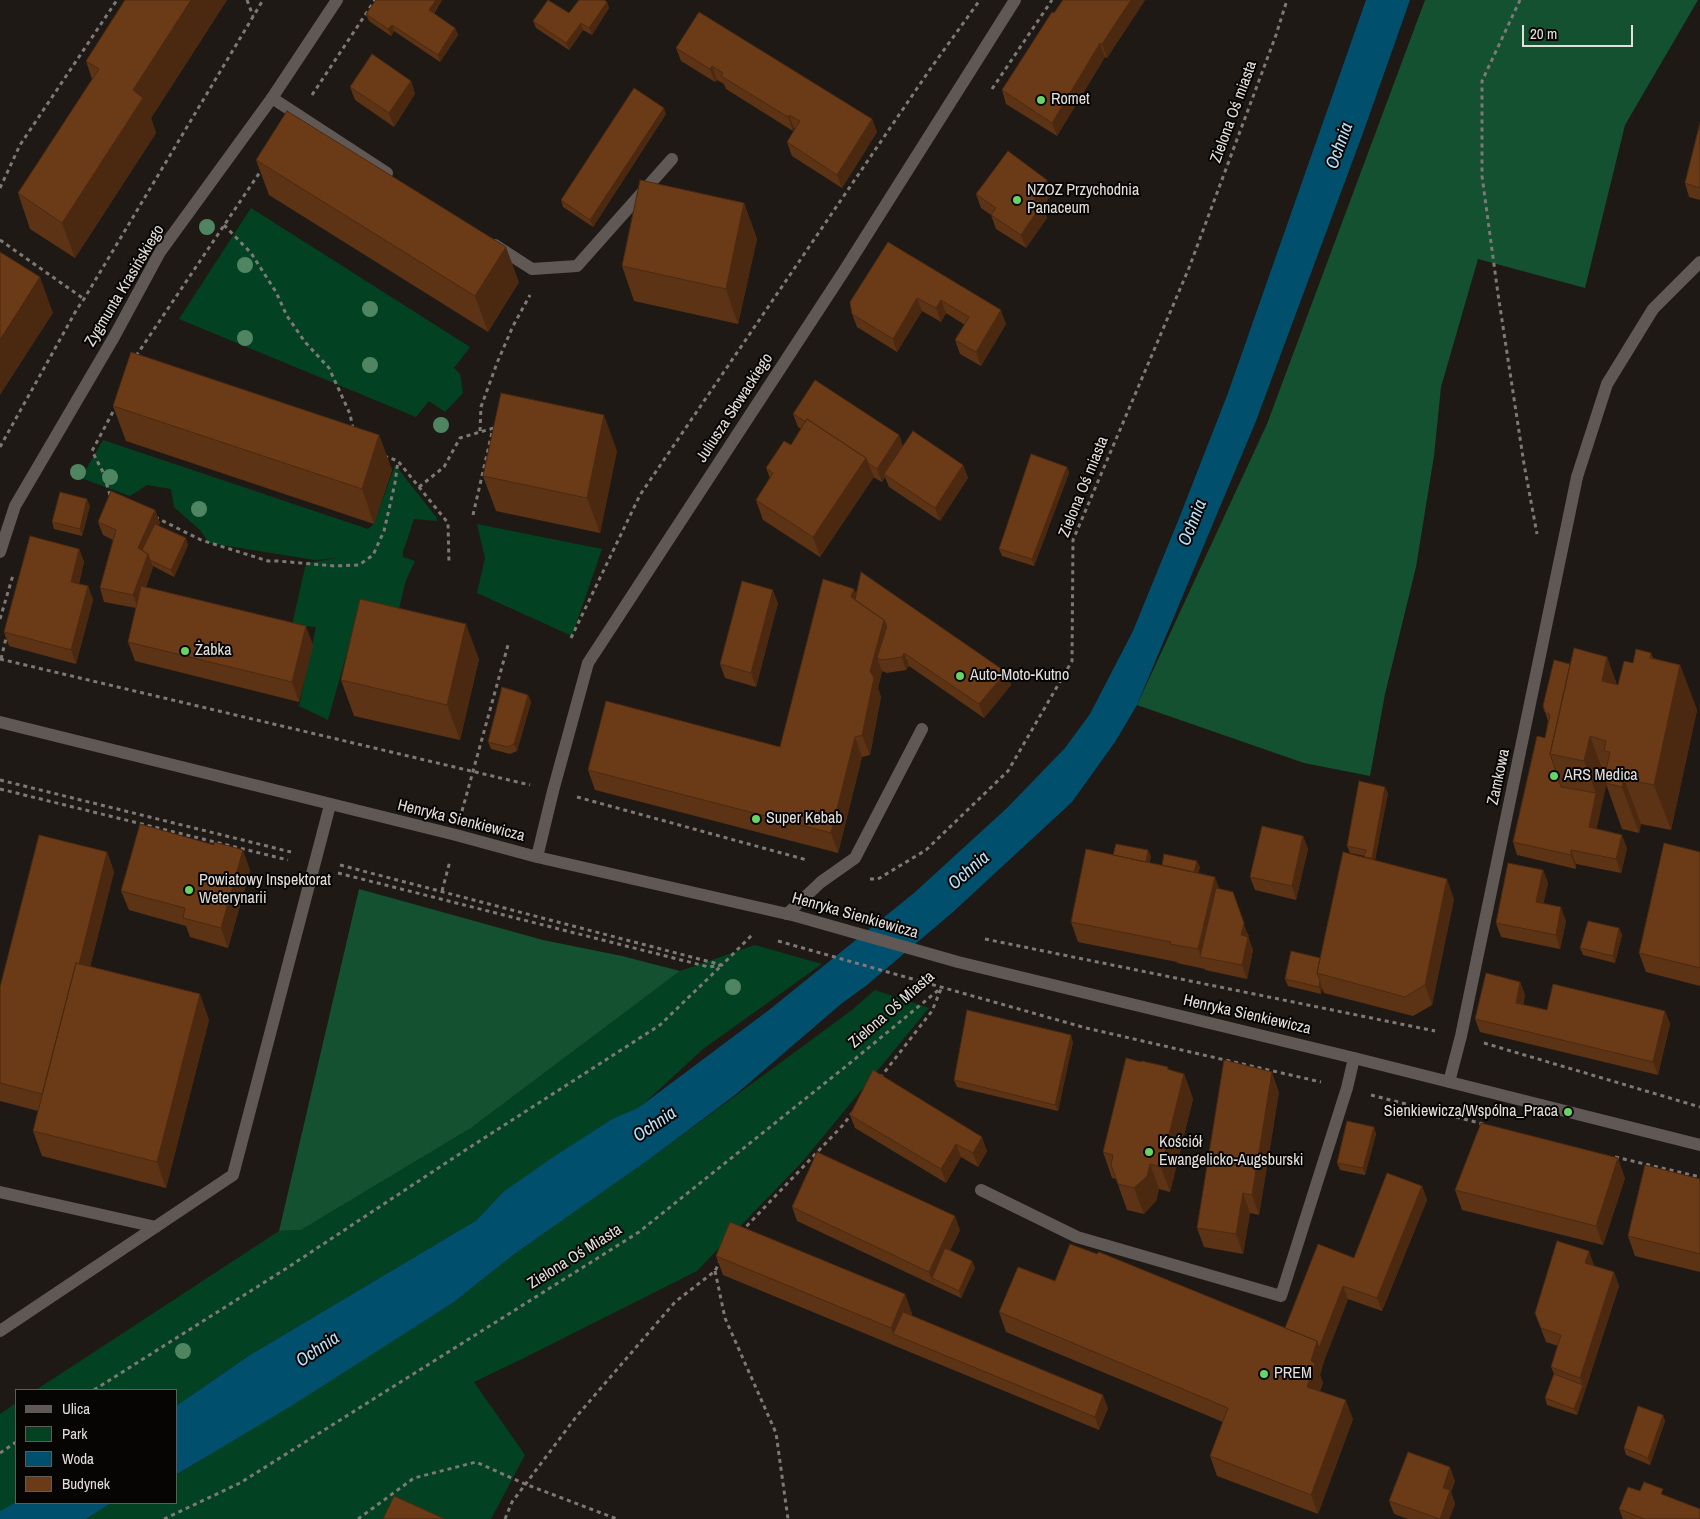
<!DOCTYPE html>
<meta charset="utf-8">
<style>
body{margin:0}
#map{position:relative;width:1700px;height:1519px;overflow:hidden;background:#1f1915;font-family:"Archivo Narrow",sans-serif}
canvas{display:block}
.legend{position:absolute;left:15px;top:1389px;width:162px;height:115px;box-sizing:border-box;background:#070504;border:1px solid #5f5c5a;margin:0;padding:6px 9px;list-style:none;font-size:15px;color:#e3dfdc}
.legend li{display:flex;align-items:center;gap:10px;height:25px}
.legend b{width:25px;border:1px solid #5f5c5a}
.scale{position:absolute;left:1522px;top:25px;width:111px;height:22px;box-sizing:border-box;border:2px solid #e3dfdc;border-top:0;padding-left:6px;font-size:15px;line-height:18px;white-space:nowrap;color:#e3dfdc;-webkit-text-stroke:4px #070504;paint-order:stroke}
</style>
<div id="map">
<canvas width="1700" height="1519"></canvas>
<ul class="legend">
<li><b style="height:6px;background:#605854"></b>Ulica</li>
<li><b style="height:14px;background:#024223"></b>Park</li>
<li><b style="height:14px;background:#004f6d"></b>Woda</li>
<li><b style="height:14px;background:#6b3b17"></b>Budynek</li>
</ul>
<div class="scale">20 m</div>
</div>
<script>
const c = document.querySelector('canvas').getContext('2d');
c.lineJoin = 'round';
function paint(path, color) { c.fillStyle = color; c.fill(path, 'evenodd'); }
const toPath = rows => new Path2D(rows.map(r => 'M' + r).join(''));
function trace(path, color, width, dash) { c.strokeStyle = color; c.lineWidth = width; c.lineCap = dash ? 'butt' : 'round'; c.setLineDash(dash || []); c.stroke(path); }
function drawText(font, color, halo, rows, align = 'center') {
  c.font = font + ' "Archivo Narrow",sans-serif'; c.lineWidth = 4; c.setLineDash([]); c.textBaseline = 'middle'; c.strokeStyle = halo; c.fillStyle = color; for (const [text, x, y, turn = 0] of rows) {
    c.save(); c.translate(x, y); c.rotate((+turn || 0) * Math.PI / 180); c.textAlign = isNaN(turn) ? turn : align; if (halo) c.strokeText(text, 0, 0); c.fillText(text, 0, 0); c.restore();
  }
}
paint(toPath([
 [251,208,470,347,454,368,460,374,463,393,445,412,429,401,416,417,179,319],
 [103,440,368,529,374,524,395,465,437,518,437,521,414,519,403,552,403,557,415,561,406,580,394,629,352,635,328,720,299,706,316,627,292,625,306,563,338,558,315,560,209,543,200,530,174,507,171,489,147,485,130,496,81,478],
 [477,524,602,549,572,636,477,593,485,558],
 [755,945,822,964,703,1049,638,1109,612,1119,503,1192,477,1220,250,1355,176,1406,176,1390,36,1390,279,1231,301,1230,471,1128,680,971],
 [875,990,929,1008,803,1161,697,1271,520,1360,474,1382,525,1455,491,1519,86,1519,111,1503,176,1503,176,1473,180,1473,454,1302,513,1255,651,1158,852,1010],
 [16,1403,16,1502,0,1511,0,1414]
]), '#024223');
paint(toPath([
 [1425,0,1698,0,1625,125,1585,288,1478,259,1441,387,1434,456,1416,567,1385,694,1370,776,1304,763,1137,705,1267,424],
 [359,889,543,940,622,956,680,971,471,1128,301,1230,279,1231]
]), '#135130');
paint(toPath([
 [1366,0,1410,0,1363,133,1256,421,1137,705,1115,742,1072,802,953,912,867,985,841,1004,735,1095,651,1158,513,1255,454,1302,291,1406,179,1473,176,1473,176,1406,250,1355,477,1220,503,1192,552,1158,612,1119,638,1108,769,1010,914,893,1007,808,1065,748,1090,714,1133,631,1180,516,1228,393],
 [16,1502,16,1503,111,1503,86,1519,0,1519,0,1511]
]), '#004f6d');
trace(toPath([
 [247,0,253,16],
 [1520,0,1482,81,1482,176,1498,294,1524,464,1537,534],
 [992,89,1052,0],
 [312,95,375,0],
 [0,188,20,145,117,0],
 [224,225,251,253,276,292,287,316,305,342,329,368,350,414,353,429],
 [0,240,84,299],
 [136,356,262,169],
 [480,431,481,407,497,363,513,326,530,295],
 [0,447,77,309,84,299,263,0],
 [384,456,398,461,448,523,449,564],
 [419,487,444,467,460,438,497,427],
 [110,495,103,472,92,451,115,408],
 [473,515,493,428],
 [155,517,201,540,268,561,278,561,335,566,359,565,373,555,384,531,395,483,398,461],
 [0,619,13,575],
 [571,638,640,495,933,65,980,0],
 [0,659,530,785],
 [1,659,7,634],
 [0,780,291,852],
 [0,789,288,860],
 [577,797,807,860],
 [462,811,508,645],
 [340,865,722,965,753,934],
 [338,873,709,967,722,965],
 [870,879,878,879,926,850,1008,771,1072,661,1073,540,1189,268,1276,35,1287,0],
 [442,891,450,861],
 [985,939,1435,1031],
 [778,941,1086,1028,1321,1082],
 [1484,1043,1700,1107],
 [880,1078,932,1011,941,989],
 [1371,1095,1483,1124],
 [1615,1157,1700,1177],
 [741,1232,843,1125,853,1112],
 [715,1271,725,1318,776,1433,788,1519],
 [94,1390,287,1268,464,1151,660,1025,722,965],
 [0,1453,16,1442],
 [164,1519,240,1483,639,1232,850,1063,941,988],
 [358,1519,414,1478,476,1462,525,1484,617,1519],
 [505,1519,512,1502,576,1417,675,1302,715,1271,720,1261]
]), '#7e7976', 3, [4, 4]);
trace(toPath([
 [272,98,387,173],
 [495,245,532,269,577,266,672,159],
 [1577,477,1607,384,1653,309,1700,262],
 [787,914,821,882,855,858,922,729],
 [981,1190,1077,1237,1281,1296,1347,1088,1354,1058],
 [0,1192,156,1227],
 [0,1331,233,1175,330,805]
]), '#605854', 12);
trace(toPath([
 [0,552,15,506,114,337,160,252,272,98,337,0],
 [0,722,456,835,537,857,796,916,958,962,1354,1058,1700,1145],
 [537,857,553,791,588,663,844,271,1015,0],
 [1449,1082,1461,1036,1577,477]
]), '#605854', 12);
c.fillStyle = '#4f8661';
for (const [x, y] of [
 [207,227],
 [245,265],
 [370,309],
 [245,338],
 [370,365],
 [441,425],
 [78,472],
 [110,477],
 [199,509],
 [733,987],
 [183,1351]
]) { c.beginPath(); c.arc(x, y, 8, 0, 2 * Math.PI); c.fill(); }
paint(toPath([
 [125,0,227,0,151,118,156,133,75,258,30,229,18,193,92,79,86,61],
 [376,0,442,0,434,14,455,28,458,35,440,62,394,31,391,36,369,21,366,14],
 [1145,0,1107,58,1105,57,1057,136,1006,104,1002,90,1054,13],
 [607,2,609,8,592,35,583,30,569,50,536,28,533,21,569,13],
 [676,48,872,119,877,132,842,188,792,156,787,142,795,129,794,128,793,131,726,89,724,84,717,80,715,82,681,61],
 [411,81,415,94,394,127,355,100,350,87],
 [666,114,593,227,563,207,561,200],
 [1700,123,1700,200,1689,197,1685,183],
 [256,160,519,282,488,332,269,195],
 [1047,180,1052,193,1043,207,1047,218,1026,248,996,229,991,215,981,208,976,194],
 [744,203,757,239,738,324,634,301,622,266],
 [888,242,1006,324,981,366,960,354,955,340,965,325,946,313,941,322,922,311,897,352,857,327,852,314],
 [113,406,379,435,392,470,374,524,126,441],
 [793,414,899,435,903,446,963,465,968,478,940,521,889,487,885,477,882,482,873,477,820,557,763,520,756,500,770,478,766,468,791,445,801,429,798,427],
 [617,451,600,533,496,511,483,476],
 [1067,467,1069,473,1034,566,1002,556,999,549],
 [90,506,82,536,54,529,52,522],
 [155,510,160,523,158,526,188,545,174,577,153,566,153,567,146,587,313,645,299,702,135,661,128,642,136,608,104,602,100,588,113,540,103,535,98,522],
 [79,549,84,562,79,584,88,586,93,600,76,664,9,646,4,632],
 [854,589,856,594,1006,672,1011,685,984,718,909,666,906,670,887,673,882,671,878,688,881,697,870,755,862,757,838,853,595,790,588,770,780,747],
 [778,603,756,687,725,678,720,664],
 [1651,653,1653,658,1680,665,1697,710,1671,830,1641,824,1639,833,1622,829,1606,784,1596,829,1627,848,1621,873,1576,864,1576,869,1517,855,1513,842,1545,738,1548,721,1545,712,1570,664,1607,657,1617,685,1618,685,1633,663],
 [479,659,460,740,354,716,341,680],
 [528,695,531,702,517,751,510,754,491,749,488,742],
 [1388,793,1375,860,1454,899,1432,1005,1413,1016,1324,993,1322,988,1321,994,1288,986,1285,979,1320,958,1365,858,1365,856,1350,853,1347,846],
 [1303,836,1308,849,1296,900,1255,890,1250,877],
 [1148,850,1151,857,1149,863,1162,865,1200,867,1198,873,1219,889,1249,936,1248,937,1253,950,1247,979,1205,970,1205,969,1177,963,1177,962,1078,942,1071,922,1113,855],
 [107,852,114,872,90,967,209,1020,166,1188,42,1156,33,1131,38,1111,0,1101,0,987],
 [1700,852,1700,986,1646,972,1639,953],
 [250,870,228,948,190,937,186,926,129,910,121,891],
 [1543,870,1548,883,1543,904,1566,921,1560,949,1501,937,1496,923],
 [1619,928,1622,935,1615,963,1583,955,1580,948],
 [1520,982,1525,995,1523,1005,1547,1010,1665,1011,1670,1024,1658,1075,1480,1032,1475,1019],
 [1073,1042,1058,1111,957,1087,954,1080],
 [1141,1062,1168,1067,1169,1070,1184,1074,1193,1099,1170,1192,1159,1189,1156,1201,1144,1214,1127,1210,1116,1179,1112,1178,1103,1152],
 [1279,1092,1259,1215,1250,1213,1243,1254,1204,1247,1197,1228],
 [850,1115,987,1151,978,1167,961,1157,946,1183,855,1128],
 [1374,1127,1376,1134,1365,1175,1340,1170,1337,1163],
 [1625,1178,1603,1245,1462,1210,1455,1190],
 [1700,1179,1700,1272,1635,1256,1628,1236],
 [1422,1186,1427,1200,1382,1311,1348,1299,1324,1361,1320,1375,1323,1383,1320,1391,1353,1419,1318,1514,1217,1476,1210,1456,1223,1422,1006,1332,999,1312,1055,1281,1285,1328,1354,1258],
 [792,1207,960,1230,950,1251,972,1261,975,1268,961,1298,797,1221],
 [1589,1251,1593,1266,1614,1272,1619,1286,1585,1391,1577,1415,1547,1405,1545,1398,1554,1374,1551,1367,1558,1346,1546,1342,1535,1313],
 [716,1256,905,1294,912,1314,911,1316,1108,1408,1099,1430,723,1275],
 [1663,1415,1665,1421,1650,1465,1626,1455,1624,1448],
 [1455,1481,1451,1492,1455,1504,1449,1519,1408,1519,1394,1514,1389,1501],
 [1665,1495,1700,1519,1623,1519,1619,1509]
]), '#5c3314');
paint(toPath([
 [191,0,227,0,151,118,156,133,75,258,62,223,133,90],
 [436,0,442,0,431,17,429,10],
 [1131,0,1145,0,1107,58,1102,44],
 [607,2,609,8,592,35,589,28],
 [581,23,583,30,569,50,566,43],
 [392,25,394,31,391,36,388,29],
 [455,28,458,35,440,62,438,55],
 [1100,43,1105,57,1057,136,1052,123],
 [712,66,717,80,715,82,710,69],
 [411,81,415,94,394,127,389,113],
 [664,108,666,114,593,227,590,220],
 [789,115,794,128,793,131,788,117],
 [872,119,877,132,842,188,837,175],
 [1047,180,1052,193,1043,207,1047,218,1026,248,1021,235,1034,199],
 [744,203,757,239,738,324,726,289],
 [506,247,519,282,488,332,475,296],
 [40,277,53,313,0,395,0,340],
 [917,298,922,311,897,352,893,339],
 [941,300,946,313,941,322,936,308],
 [1001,310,1006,324,981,366,976,352],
 [604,415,617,451,600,533,587,498],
 [379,435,392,470,374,524,362,489],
 [899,435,904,449,884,474,885,477,882,482,877,469],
 [866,458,874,477,820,557,813,537],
 [963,465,968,478,940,521,935,508],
 [1067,467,1069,473,1034,566,1032,559],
 [87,499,90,506,82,536,80,529],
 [155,510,160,523,145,557,138,548],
 [186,538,188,545,174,577,171,570],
 [79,549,84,562,76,595,71,582],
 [148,554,153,567,138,609,133,595],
 [88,586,93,600,76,664,71,650],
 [854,589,862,608,851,597],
 [773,590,778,603,756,687,751,673],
 [884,620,891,640,877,658,882,671,878,688,881,697,870,755,862,735,870,671],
 [466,624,479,659,460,740,447,705],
 [306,626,313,645,299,702,292,682],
 [904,653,909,666,906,670,902,657],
 [1607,657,1623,703,1599,684],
 [1680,665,1697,710,1671,830,1654,785],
 [1006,672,1011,685,984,718,979,704],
 [528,695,531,702,517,751,514,744],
 [1590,736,1607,782,1594,841,1589,827,1596,793,1584,761],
 [855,737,862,757,838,853,831,833],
 [1624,779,1641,824,1639,833,1622,787],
 [1385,787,1388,793,1374,865,1372,858],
 [1622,835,1627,848,1621,873,1616,859],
 [1303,836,1308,849,1296,900,1292,886],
 [243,850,250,870,228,948,221,928],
 [1148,850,1151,857,1146,880,1143,874],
 [1571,850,1576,864,1576,869,1571,855],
 [107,852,114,872,53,1115,46,1095],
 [1197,861,1200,867,1194,891,1192,884],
 [1543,870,1548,883,1541,916,1536,902],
 [1215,877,1222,896,1201,957,1198,949],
 [1447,879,1454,899,1432,1005,1425,985],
 [1233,892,1253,950,1247,979,1242,965,1241,935],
 [1561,907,1566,921,1560,949,1556,935],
 [1619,928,1622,935,1615,963,1613,956],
 [1320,981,1322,988,1321,994,1319,987],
 [1520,982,1525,995,1521,1016,1516,1003],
 [200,994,209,1020,166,1188,157,1162],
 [1665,1011,1670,1024,1658,1075,1653,1062],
 [1071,1035,1073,1042,1058,1111,1055,1105],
 [1272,1072,1279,1092,1259,1215,1252,1195],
 [1184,1074,1193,1099,1170,1192,1161,1167],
 [1374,1127,1376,1134,1365,1175,1363,1168],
 [982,1137,987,1151,978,1167,973,1153],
 [956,1144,961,1157,946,1183,941,1169],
 [1618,1158,1625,1178,1603,1245,1596,1226],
 [1150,1164,1159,1189,1156,1201,1144,1214,1134,1188],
 [1422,1186,1427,1200,1382,1311,1377,1298],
 [1243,1193,1250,1213,1243,1254,1236,1234],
 [955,1216,960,1230,936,1280,932,1278,934,1285,929,1272],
 [1589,1251,1594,1265,1590,1276,1585,1263],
 [972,1261,975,1268,961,1298,959,1291],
 [1614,1272,1619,1286,1585,1391,1580,1378],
 [1343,1286,1348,1299,1324,1361,1320,1375,1323,1383,1314,1407,1307,1387,1311,1361,1317,1341],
 [905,1294,912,1314,902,1338,893,1334,891,1328],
 [1583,1385,1585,1391,1577,1415,1574,1409],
 [1103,1395,1108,1408,1099,1430,1095,1417],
 [1346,1400,1353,1419,1318,1514,1311,1495],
 [1663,1415,1665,1421,1650,1465,1648,1458],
 [1450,1467,1455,1481,1451,1492,1455,1504,1449,1519,1440,1519,1443,1488]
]), '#4b2910');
const building = toPath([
 [125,0,191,0,133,90,143,98,62,223,18,193,99,69,86,61,125,0],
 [376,0,436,0,429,10,455,28,438,55,392,25,388,29,366,14,376,0],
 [548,0,569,13,579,0,604,0,607,2,589,28,581,23,566,43,533,21,548,0],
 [1063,0,1131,0,1102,44,1100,43,1052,123,1002,90,1052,12,1054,13,1063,0],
 [699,12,872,119,837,175,787,142,800,121,789,115,788,117,721,76,723,73,712,66,710,69,676,48,699,12],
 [372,54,411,81,389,113,350,87,372,54],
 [634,88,664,108,590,220,561,200,634,88],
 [287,111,506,247,475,296,256,160,287,111],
 [1700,123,1700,188,1685,183,1700,123],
 [1008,151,1047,180,1034,199,1042,204,1021,235,991,215,996,208,976,194,1008,151],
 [640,180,744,203,726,289,622,266,640,180],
 [888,242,1001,310,976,352,955,340,969,317,941,300,936,308,917,298,893,339,852,314,850,302,888,242],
 [0,252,40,277,0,340,0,252],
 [131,352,379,435,362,489,113,406,131,352],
 [815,380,899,435,877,469,868,463,866,458,807,419,806,422,793,414,815,380],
 [501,393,604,415,587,498,483,476,501,393],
 [807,419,866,458,813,537,756,500,773,473,766,468,784,441,791,445,807,419],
 [913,431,963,465,935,508,884,474,913,431],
 [1031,454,1067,467,1032,559,999,549,1031,454],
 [111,491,155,510,138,548,148,554,133,595,100,588,116,530,98,522,111,491],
 [60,492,87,499,80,529,52,522,60,492],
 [155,524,186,538,171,570,150,560,148,554,142,550,155,524],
 [30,536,79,549,71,582,88,586,71,650,4,632,30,536],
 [861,572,1006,672,979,704,904,653,902,657,882,660,877,658,887,626,884,620,855,600,861,572],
 [823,579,854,589,851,597,884,620,870,671,874,678,862,735,855,737,831,833,588,770,606,701,780,747,823,579],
 [742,581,773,590,751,673,720,664,742,581],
 [141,586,306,626,292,682,128,642,141,586],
 [360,599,466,624,447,705,341,680,360,599],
 [1574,648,1607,657,1602,681,1618,685,1624,661,1633,663,1636,649,1651,653,1650,658,1680,665,1654,785,1624,779,1622,787,1606,783,1608,775,1605,774,1610,752,1604,751,1606,741,1590,736,1584,761,1550,754,1574,648],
 [1554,660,1570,664,1550,754,1561,787,1596,793,1589,827,1622,835,1616,859,1571,850,1571,855,1513,842,1537,736,1545,738,1550,715,1545,712,1543,706,1554,660],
 [502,687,528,695,514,744,508,747,488,742,502,687],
 [1359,781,1385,787,1372,858,1364,857,1366,850,1347,846,1359,781],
 [140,824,214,845,214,842,243,850,221,928,183,918,185,908,121,891,140,824],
 [1262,826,1303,836,1292,886,1250,877,1262,826],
 [39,835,107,852,79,964,76,963,42,1094,0,1083,0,987,39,835],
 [1664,843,1700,852,1700,968,1639,953,1664,843],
 [1116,844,1148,850,1146,862,1113,855,1116,844],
 [1086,849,1215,877,1198,949,1170,944,1171,942,1071,922,1086,849],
 [1343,852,1447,879,1425,985,1405,997,1317,973,1343,852],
 [1164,854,1197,861,1194,872,1162,865,1164,854],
 [1508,863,1543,870,1536,902,1561,907,1556,935,1496,923,1508,863],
 [1216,888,1233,892,1244,923,1241,935,1248,937,1242,965,1200,957,1216,888],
 [1588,921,1619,928,1613,956,1580,948,1588,921],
 [1291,951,1320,958,1317,973,1320,981,1319,987,1285,979,1291,951],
 [76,963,200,994,157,1162,33,1131,76,963],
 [1486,973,1520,982,1516,1003,1547,1010,1553,984,1665,1011,1653,1062,1475,1019,1486,973],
 [967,1010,1071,1035,1055,1105,954,1080,967,1010],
 [1126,1058,1141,1062,1142,1061,1168,1067,1167,1069,1184,1074,1161,1167,1150,1164,1147,1176,1134,1188,1118,1184,1111,1165,1113,1155,1103,1152,1126,1058],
 [1224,1060,1272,1072,1252,1195,1243,1193,1236,1234,1197,1228,1224,1060],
 [873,1070,982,1137,973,1153,956,1144,941,1169,850,1115,873,1070],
 [1347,1121,1374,1127,1363,1168,1337,1163,1347,1121],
 [1481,1123,1618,1158,1596,1226,1455,1190,1481,1123],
 [817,1152,955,1216,929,1272,792,1207,817,1152],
 [1645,1165,1700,1179,1700,1254,1628,1236,1645,1165],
 [1387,1173,1422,1186,1377,1298,1343,1286,1319,1348,1317,1341,1285,1328,1318,1244,1354,1258,1387,1173],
 [730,1222,905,1294,891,1328,716,1256,730,1222],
 [1557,1241,1589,1251,1585,1263,1614,1272,1580,1378,1551,1367,1561,1335,1541,1328,1535,1313,1557,1241],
 [1070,1244,1097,1254,1099,1252,1317,1341,1311,1361,1315,1364,1307,1387,1346,1400,1311,1495,1210,1456,1228,1408,999,1312,1018,1267,1055,1281,1070,1244],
 [945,1248,972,1261,959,1291,932,1278,945,1248],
 [903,1312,1103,1395,1095,1417,893,1334,903,1312],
 [1554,1374,1583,1385,1574,1409,1545,1398,1554,1374],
 [1638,1406,1663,1415,1648,1458,1624,1448,1638,1406],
 [1408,1452,1450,1467,1443,1488,1450,1490,1440,1519,1389,1501,1408,1452],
 [1644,1482,1663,1489,1661,1494,1700,1509,1700,1519,1645,1519,1619,1509,1628,1487,1640,1491,1644,1482],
 [394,1496,445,1519,383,1519,394,1496]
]);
paint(building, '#6b3b17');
trace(building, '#4b2910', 1);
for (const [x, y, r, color] of [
 [1041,100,5,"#68d465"],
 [1017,200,5,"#68d465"],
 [185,651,5,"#68d465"],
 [960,676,5,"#68d465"],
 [1554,776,5,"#68d465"],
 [756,819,5,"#68d465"],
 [189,890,5,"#68d465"],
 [1568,1112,5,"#68d465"],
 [1149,1152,5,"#68d465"],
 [1264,1374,5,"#68d465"]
]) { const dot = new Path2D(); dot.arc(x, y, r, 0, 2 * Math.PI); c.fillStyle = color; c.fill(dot); trace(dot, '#070504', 2); }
drawText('16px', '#e3dfdc', '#070504', [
 ["Romet",1051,100],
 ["NZOZ Przychodnia",1027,191],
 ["Panaceum",1027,209],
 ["Żabka",195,651],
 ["Auto-Moto-Kutno",970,676],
 ["ARS Medica",1564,776],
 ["Super Kebab",766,819],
 ["Powiatowy Inspektorat",199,881],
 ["Weterynarii",199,899],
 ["Sienkiewicza/Wspólna_Praca",1558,1112,"right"],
 ["Kościół",1159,1143],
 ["Ewangelicko-Augsburski",1159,1161],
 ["PREM",1274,1374]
], 'left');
drawText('16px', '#e3dfdc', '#070504', [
 ["Zielona Oś miasta",1234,112,-70],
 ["Zygmunta Krasińskiego",125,286,-59],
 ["Juliusza Słowackiego",735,408,-57],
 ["Zielona Oś miasta",1084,487,-68],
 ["Zamkowa",1499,777,-78],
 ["Henryka Sienkiewicza",461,821,14],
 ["Henryka Sienkiewicza",855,916,16],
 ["Zielona Oś Miasta",892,1010,-41],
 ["Henryka Sienkiewicza",1247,1015,13],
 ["Zielona Oś Miasta",575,1257,-32]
]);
drawText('italic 18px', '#b9e2f9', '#070504', [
 ["Ochnia",1340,146,-70],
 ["Ochnia",1193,523,-68],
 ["Ochnia",969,871,-41],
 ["Ochnia",655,1125,-34],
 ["Ochnia",318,1350,-34]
]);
</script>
